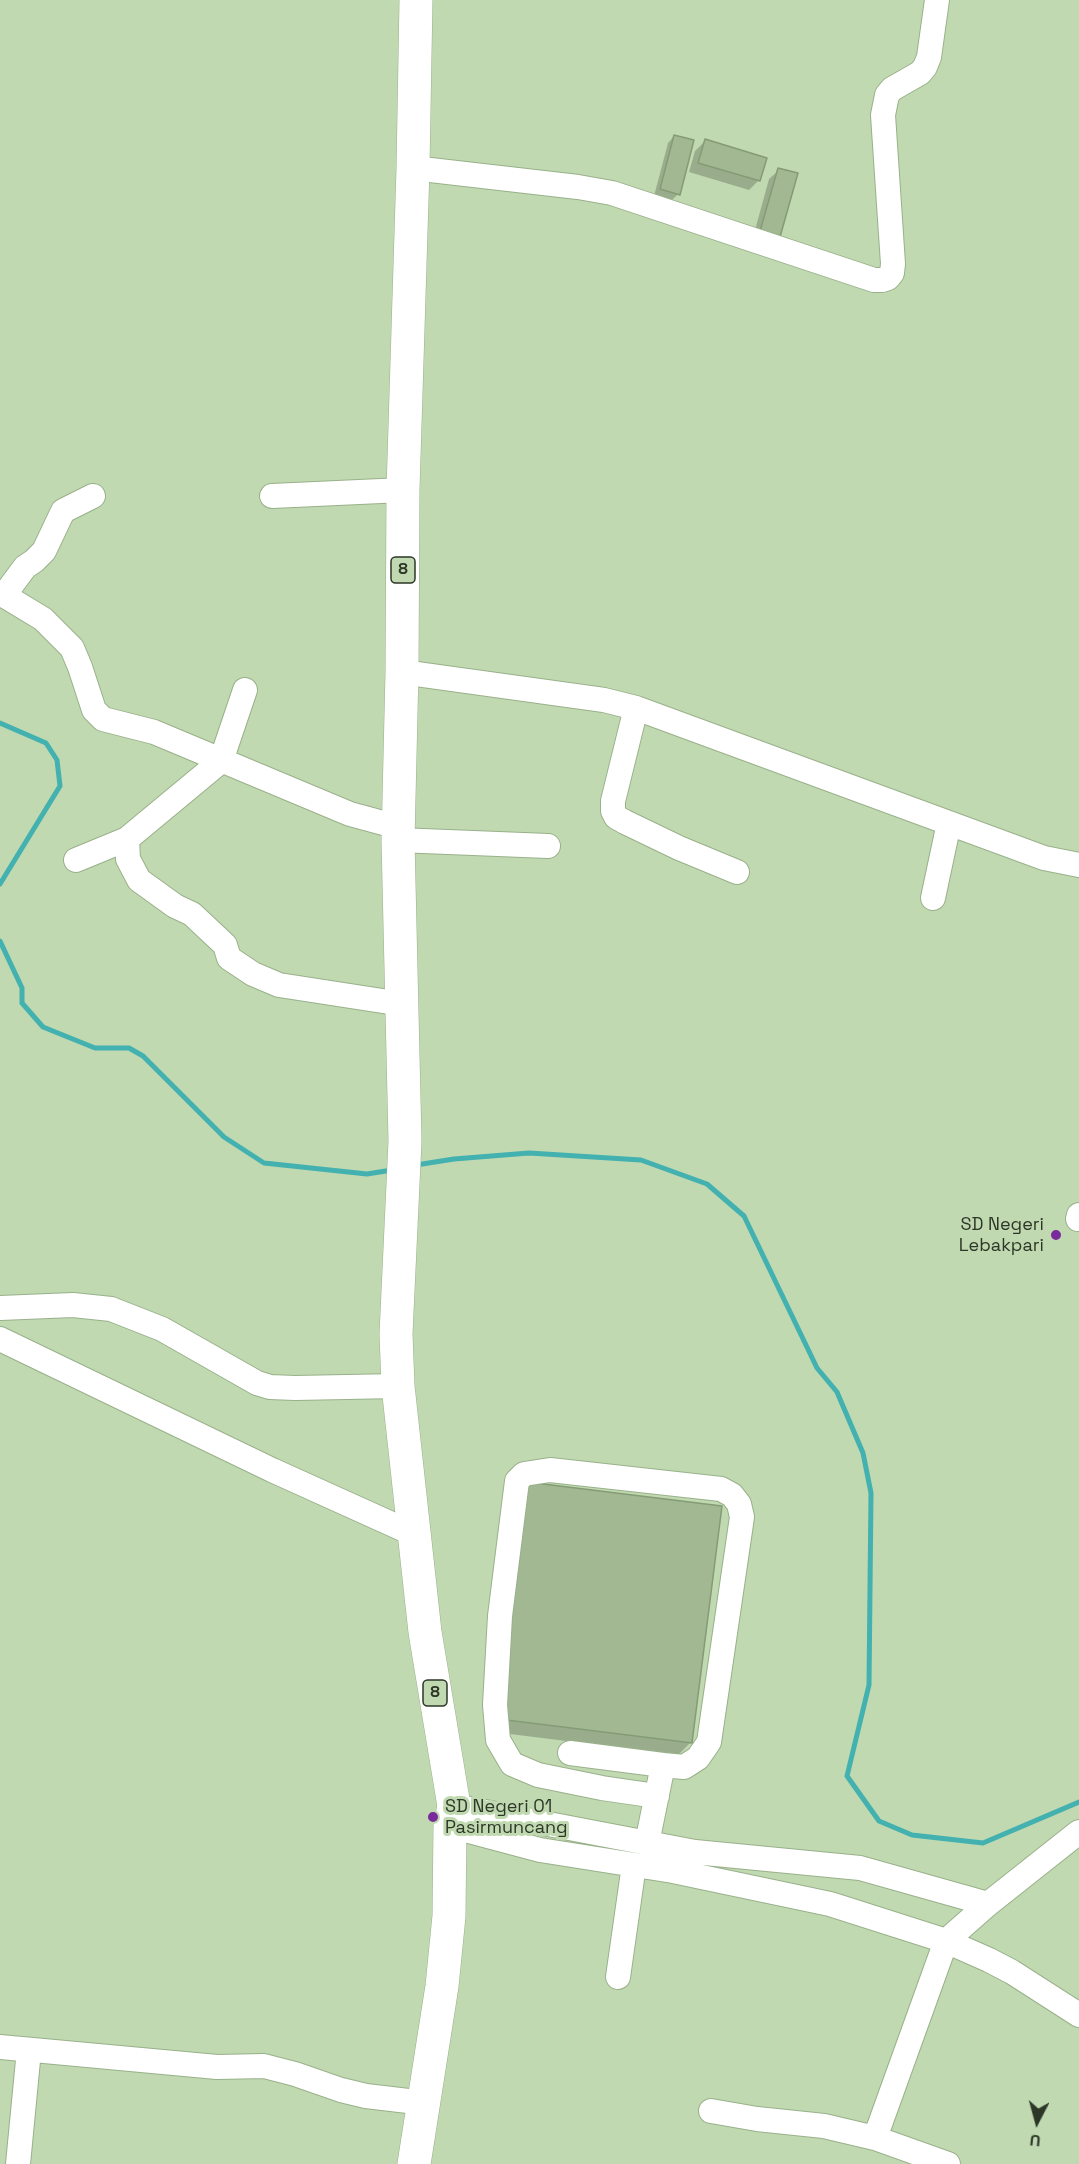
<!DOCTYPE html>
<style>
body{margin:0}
#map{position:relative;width:1079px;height:2164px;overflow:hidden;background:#c0d9b1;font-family:"Space Grotesk",sans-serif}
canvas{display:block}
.north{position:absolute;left:1007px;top:2092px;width:60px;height:60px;-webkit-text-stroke:4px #c0d9b1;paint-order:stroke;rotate:186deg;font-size:16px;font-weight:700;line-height:24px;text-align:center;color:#2d3727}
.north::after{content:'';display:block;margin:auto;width:21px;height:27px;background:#2d3727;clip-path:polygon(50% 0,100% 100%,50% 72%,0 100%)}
</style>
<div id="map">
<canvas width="1079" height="2164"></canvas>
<div class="north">U</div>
</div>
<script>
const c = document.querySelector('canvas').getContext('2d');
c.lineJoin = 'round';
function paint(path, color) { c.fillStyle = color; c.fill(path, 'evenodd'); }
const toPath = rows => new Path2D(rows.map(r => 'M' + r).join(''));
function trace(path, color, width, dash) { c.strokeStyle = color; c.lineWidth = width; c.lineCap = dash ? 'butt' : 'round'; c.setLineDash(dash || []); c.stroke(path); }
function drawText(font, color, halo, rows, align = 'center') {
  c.font = font + ' "Space Grotesk",sans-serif'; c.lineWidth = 6; c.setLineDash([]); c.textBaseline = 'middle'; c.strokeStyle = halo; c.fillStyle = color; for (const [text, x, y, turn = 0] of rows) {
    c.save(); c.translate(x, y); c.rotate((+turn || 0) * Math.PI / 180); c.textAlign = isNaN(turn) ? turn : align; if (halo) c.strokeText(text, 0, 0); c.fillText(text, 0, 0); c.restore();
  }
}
paint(toPath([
 [674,136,678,194,672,200,654,196,668,143],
 [705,141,759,180,749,190,689,172,695,151],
 [779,170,779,236,752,241,769,179],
 [528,1484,691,1742,678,1755,486,1731]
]), '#0003');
trace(toPath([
 [0,723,46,743,57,760,60,786,0,884],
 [0,941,22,988,22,1003,43,1027,95,1048,129,1048,143,1056,224,1137,264,1163,367,1174,392,1170],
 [416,1165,454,1159,529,1153,641,1160,707,1184,744,1216,817,1368,837,1392,863,1453,871,1493,869,1685,847,1776,879,1821,912,1835,983,1843,1079,1802]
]), '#43b1af', 5);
const building = toPath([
 [674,135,694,140,680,195,660,189,674,135],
 [705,139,767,158,760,181,698,163,705,139],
 [778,168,798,173,780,237,760,231,778,168],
 [527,1482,722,1506,692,1743,498,1719,527,1482]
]);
paint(building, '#a1b892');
trace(building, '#849b75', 1.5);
const minor = toPath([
 [413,168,578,187,612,193,874,280,882,280,888,278,892,273,893,264,883,115,887,95,892,89,920,73,925,67,929,57,937,0],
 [272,496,403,490],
 [0,593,43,619,72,648,80,667,94,710,103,719,154,732,350,814,398,827],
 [5,594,25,567,34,561,44,551,63,511,93,496],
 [402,672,604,700,636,708,1044,858,1079,865],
 [636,708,613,801,613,811,616,817,625,822,679,848,737,872],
 [127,839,128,859,139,880,175,906,192,914,225,945,229,958,253,974,279,985,402,1004],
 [398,840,548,846],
 [76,860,127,839,221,761,245,690],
 [933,898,949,823],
 [1078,1219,1079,1215],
 [0,1308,73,1305,111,1309,162,1329,257,1383,270,1387,295,1388,398,1386],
 [0,1339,272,1470,416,1535],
 [570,1753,663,1765],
 [454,1806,695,1852,860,1868,988,1904],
 [450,1826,540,1850,673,1871,830,1904,946,1941,989,1960,1012,1972,1079,2015],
 [647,1843,663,1765,684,1767,698,1758,709,1742,742,1517,739,1504,732,1495,721,1489,550,1470,524,1474,517,1481,500,1616,495,1705,498,1740,512,1764,538,1775,602,1788,657,1796],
 [618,1977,634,1865],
 [0,2047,217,2067,264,2066,295,2074,341,2090,366,2096,425,2103],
 [711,2111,757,2119,824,2126,875,2138,948,2164],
 [875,2138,946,1941,988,1904,1079,1832],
 [18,2164,29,2050]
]);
const highway = toPath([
 [414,2164,442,1986,449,1916,450,1826,454,1806,425,1632,398,1386,396,1334,405,1141,398,840,402,672,403,490,413,168,416,0]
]);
trace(minor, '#99b18a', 26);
trace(highway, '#99b18a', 34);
trace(minor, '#fff', 24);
trace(highway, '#fff', 33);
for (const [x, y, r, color] of [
 [1056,1235,6,"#792a9b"],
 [433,1817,6,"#792a9b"]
]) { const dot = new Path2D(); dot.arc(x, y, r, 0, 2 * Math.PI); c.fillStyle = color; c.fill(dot); trace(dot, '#c0d9b1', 2); }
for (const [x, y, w] of [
 [403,570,24],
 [435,1693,24]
]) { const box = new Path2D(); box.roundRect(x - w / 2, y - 13, w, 26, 4.5); c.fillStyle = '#c0d9b1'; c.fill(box); trace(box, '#2d3727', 1.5); }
drawText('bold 16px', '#2d3727', null, [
 ["8",403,570],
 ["8",435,1693]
]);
drawText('18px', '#2d3727', '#c0d9b1', [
 ["SD Negeri",1044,1225],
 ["Lebakpari",1044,1246],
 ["SD Negeri 01",445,1807,"left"],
 ["Pasirmuncang",445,1828,"left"]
], 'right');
</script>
